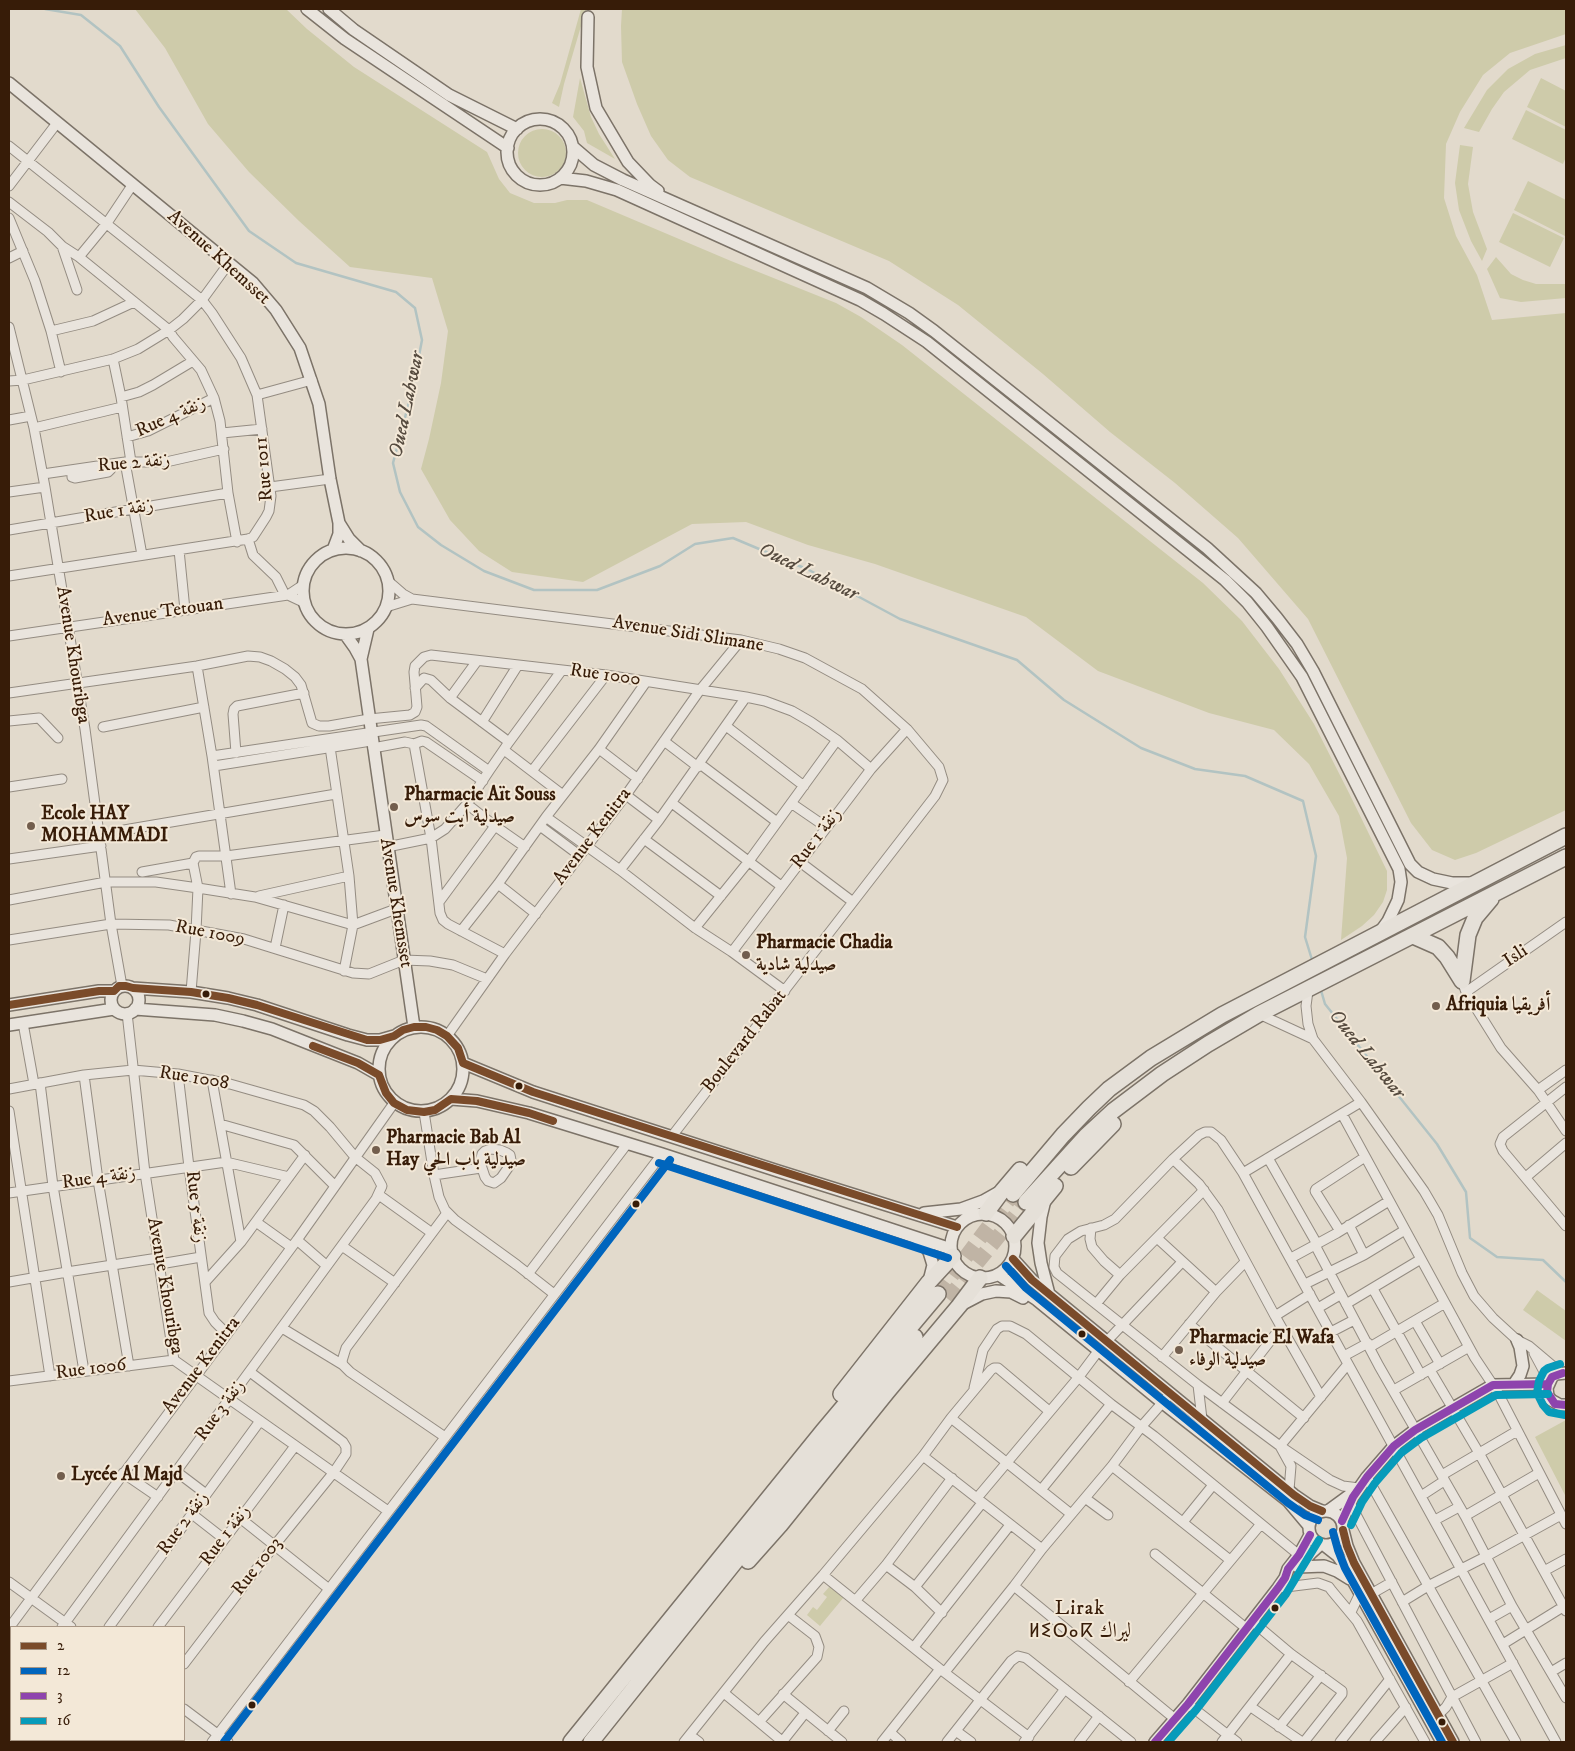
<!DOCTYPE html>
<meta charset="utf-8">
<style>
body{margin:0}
#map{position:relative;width:1575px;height:1751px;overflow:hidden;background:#e2dacc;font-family:"IM FELL DW Pica",serif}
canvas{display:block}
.frame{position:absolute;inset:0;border:10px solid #371c08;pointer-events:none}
.legend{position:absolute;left:10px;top:1626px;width:175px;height:115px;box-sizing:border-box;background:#f3e8d7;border:1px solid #a89684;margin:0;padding:6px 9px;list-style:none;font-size:15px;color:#371c08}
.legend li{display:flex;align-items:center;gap:10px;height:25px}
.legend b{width:25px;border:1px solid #a89684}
</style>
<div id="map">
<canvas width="1575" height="1751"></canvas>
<div class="frame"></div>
<ul class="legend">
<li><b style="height:6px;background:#7a4b2a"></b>2</li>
<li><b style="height:6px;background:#0065bd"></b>12</li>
<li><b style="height:6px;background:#8e44ad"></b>3</li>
<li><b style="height:6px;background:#069bba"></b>16</li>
</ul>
</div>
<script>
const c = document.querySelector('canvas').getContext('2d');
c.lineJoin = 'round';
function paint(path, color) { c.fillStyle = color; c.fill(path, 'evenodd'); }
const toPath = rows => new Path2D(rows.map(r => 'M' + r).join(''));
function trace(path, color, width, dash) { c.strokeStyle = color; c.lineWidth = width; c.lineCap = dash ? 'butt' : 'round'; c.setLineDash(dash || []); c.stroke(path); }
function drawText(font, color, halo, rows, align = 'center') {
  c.font = font + ' "IM FELL DW Pica",Amiri,"Noto Sans Tifinagh",serif'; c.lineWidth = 4; c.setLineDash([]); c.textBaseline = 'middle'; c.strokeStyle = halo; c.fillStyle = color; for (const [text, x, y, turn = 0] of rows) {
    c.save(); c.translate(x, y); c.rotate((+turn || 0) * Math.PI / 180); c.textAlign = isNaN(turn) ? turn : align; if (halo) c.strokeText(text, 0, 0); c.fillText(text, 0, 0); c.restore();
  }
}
paint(toPath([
 [135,9,286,9,307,29,354,67,487,152,499,179,510,193,534,203,555,203,567,200,587,200,731,261,836,303,861,317,902,345,1203,583,1242,621,1279,669,1314,724,1349,793,1387,871,1387,890,1383,902,1374,915,1362,926,1341,940,1347,858,1339,816,1309,764,1274,730,1209,713,1098,671,1026,617,875,564,808,545,746,522,692,524,583,582,512,572,479,551,450,520,421,469,429,439,441,383,448,331,432,278,350,267,299,221,249,172,208,124,165,48],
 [581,9,586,9,564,84,559,107,552,103,560,84],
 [622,9,1566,9,1566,34,1510,53,1483,75,1460,112,1446,144,1444,198,1456,236,1477,275,1492,320,1566,313,1566,810,1476,853,1455,860,1432,850,1411,823,1308,619,1238,538,1175,483,1110,432,1043,374,958,305,889,261,690,177,668,160,651,136,637,104,622,62,621,26],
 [1566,45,1566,58,1530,70,1504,92,1492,109,1479,132,1464,128,1487,90,1508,69,1535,54],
 [580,78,591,117,599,134,615,159,587,143,584,131,573,117],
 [1541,78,1566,91,1566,127,1527,107],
 [1526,110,1566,130,1566,157,1563,164,1512,139],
 '518 153a24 24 0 1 1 48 0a24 24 0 1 1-48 0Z',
 [1460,145,1473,147,1468,184,1473,212,1487,249,1482,261,1471,241,1459,210,1455,183],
 [1528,181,1566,200,1565,236,1514,210],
 [1513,213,1564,238,1550,267,1499,242],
 [1496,257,1511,274,1523,280,1536,284,1566,284,1566,298,1521,302,1500,298,1487,269],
 [1537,1290,1566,1311,1566,1341,1523,1310],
 [1566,1420,1566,1497,1535,1437],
 [830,1586,844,1597,820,1626,807,1615,813,1607,817,1610,827,1597,823,1594]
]), '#cecbaa');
trace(toPath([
 [45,9,81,15,120,46,159,107,249,231,296,263,396,292,415,308,422,340,413,387,393,463,400,492,418,527,441,545,484,571,534,590,597,590,660,566,695,544,733,538,809,570,900,619,1017,660,1064,700,1141,748,1195,769,1245,776,1303,801,1316,856,1305,937,1313,963],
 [1320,987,1325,1004,1437,1144,1466,1192,1470,1238,1497,1257,1543,1260,1566,1282]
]), '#b2c3c2', 2.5);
trace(toPath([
 [938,1294,1013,1194],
 [948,1299,1026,1202]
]), '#c0b4a5', 15, [15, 8]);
const street = toPath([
 [9,146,202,300,212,313,241,358,257,395,271,496,269,511,266,517,253,537,248,539,9,576],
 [9,186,57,123],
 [9,202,48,232,62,246,79,257,169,330,173,337,201,370,214,398,220,421,228,493,237,542],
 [9,218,35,281,51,331,61,372],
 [62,246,77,290],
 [79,257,107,223,133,184],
 [9,258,23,251],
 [9,327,34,428,45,487,85,729,111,924,122,986],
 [51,331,93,321,134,302],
 [113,359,121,397,131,462],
 [9,381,23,380,113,359,138,349,169,330,183,319,202,300,229,263],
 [257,395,312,380],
 [121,397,139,392,153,385,193,361],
 [9,420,31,416],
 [34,428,122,407],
 [222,433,262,429],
 [127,437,148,431,214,398],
 [125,462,142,555],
 [72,471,72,477,75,478,108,472,111,469,112,464],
 [43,474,125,462,166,462,224,449],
 [270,487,330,479],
 [9,492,45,487],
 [9,530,228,493],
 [248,539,253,555,276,577,285,595],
 [179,550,185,610],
 [388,581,403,594,412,599],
 [288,595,305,603],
 [386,607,412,599,741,640,779,649,805,658,862,689,907,729,939,767,943,780,935,796,672,1136],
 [9,636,288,595,303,585],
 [197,666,212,756,231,894],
 [646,682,599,749,546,817,620,870,695,928,732,952,785,991],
 [415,688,424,678,431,680,450,698,509,742],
 [9,693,197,666,248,656,260,657,271,661,285,669,295,677,301,685,312,723,319,726,329,726,369,719,410,715,415,712,417,707,414,672,415,666,424,657,431,655,606,675,746,697,765,701,792,711,811,722,837,740,871,769],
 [450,698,477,661],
 [9,721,39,718,58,738],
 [482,722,518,665],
 [726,726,804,786],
 [103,727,204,707],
 [664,741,698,767],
 [414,744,422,741,426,742,483,781],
 [330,747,349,876,353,925,344,971],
 [373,748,405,742,414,744,431,838,440,913,443,920,448,924,505,954],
 [599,749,638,779],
 [504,750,563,795],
 [236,753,233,714,234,709,237,706,304,693],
 [212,756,421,725,426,726,489,771,509,742,562,670],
 [700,764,777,822],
 [214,766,371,741],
 [532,771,606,675],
 [9,787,62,779],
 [626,795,659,820],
 [672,803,781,886],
 [791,803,826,827],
 [495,826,525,847],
 [540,826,579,855],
 [124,830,336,794],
 [644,839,721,896],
 [387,847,431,838,445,829,467,804,489,771],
 [9,859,101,846],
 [800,862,853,902],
 [193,863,196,857,199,856,226,856,385,835],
 [620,870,659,820,746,697],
 [142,872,193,863,198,888,255,897,353,925,396,909],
 [498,884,536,914],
 [259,896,349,876],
 [9,900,106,882,156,882,198,888,196,931,191,992],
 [439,902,495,826,467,804],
 [695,928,749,861,837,740],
 [461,931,498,884,546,817],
 [9,940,111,924,169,925,244,939,353,973,369,974,404,960,430,961,453,965,487,979],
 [275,948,284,905],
 [732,952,871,769,907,729],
 [1462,981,1466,992,1501,1048,1538,1090,1566,1131],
 [1308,991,1306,1006,1308,1024,1313,1039,1361,1102,1424,1191,1438,1215,1462,1273,1474,1296,1493,1318,1517,1340,1529,1346,1561,1373],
 [1466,992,1566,922],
 [127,1013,145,1173,174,1360,388,1511],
 [1259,1014,1313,1039],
 [23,1023,34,1084],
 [447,1036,505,954,626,795,700,690,741,640],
 [178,1074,189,1167,209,1313,215,1322,227,1334],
 [84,1075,98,1180,129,1366],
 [212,1080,241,1242],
 [40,1083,53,1186,84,1371],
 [1566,1087,1503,1137,1500,1144,1503,1151,1566,1226],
 [9,1089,84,1075,133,1070,178,1074,230,1084,304,1105,314,1111,330,1127,355,1157,375,1173,382,1186,376,1199,62,1627],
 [1538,1090,1566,1070],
 [9,1111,50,1376],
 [424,1112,434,1175,439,1197,445,1210,455,1220,517,1265,554,1294],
 [1342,1114,1475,1358,1497,1391,1566,1524],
 [220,1124,294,1145,334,1185],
 [491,1149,500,1150,507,1153,510,1155,511,1160,510,1165,501,1178,494,1183,488,1181,485,1177,480,1162,482,1154,485,1151,491,1149],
 [1268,1158,1317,1244],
 [1173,1159,1199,1184,1218,1210,1275,1316,1321,1397],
 [1243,1173,1361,1102],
 [434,1175,481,1168],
 [1526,1177,1566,1143],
 [9,1193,226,1162,289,1177],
 [379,1195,432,1233],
 [256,1222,291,1247],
 [1349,1225,1364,1255],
 [1091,1228,1090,1239,1092,1247,1104,1261,1120,1275],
 [1340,1231,1315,1191,1316,1189,1365,1157],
 [1157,1238,1216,1292],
 [297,1240,327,1266],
 [1315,1245,1379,1366,1465,1516,1512,1606,1566,1698],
 [342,1246,395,1283],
 [1291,1258,1337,1233,1389,1201],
 [160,1264,201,1257],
 [528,1274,627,1144],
 [206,1281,241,1242,305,1155],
 [9,1282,67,1272,158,1258],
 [1305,1284,1364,1255,1405,1230],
 [1373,1289,1421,1375],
 [1096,1304,1120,1275,1204,1190],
 [1346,1304,1421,1259],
 [1318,1308,1340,1295],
 [1275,1316,1310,1294],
 [1415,1321,1440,1364],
 [1189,1324,1304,1418],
 [282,1328,343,1365],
 [1331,1332,1354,1320],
 [1107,1341,1182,1262],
 [1370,1347,1445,1303],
 [1534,1353,1549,1381],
 [1344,1356,1368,1343],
 [1162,1357,1216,1292,1245,1262],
 [1348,1364,1280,1446,1330,1480,1343,1486,1359,1488],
 [1430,1370,1479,1453,1566,1611],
 [9,1381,174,1360],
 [1198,1385,1202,1419],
 [974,1388,983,1350,997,1329,1002,1326,1010,1326,1026,1334,1111,1404,1041,1490],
 [1394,1390,1469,1347],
 [1222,1403,1281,1327],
 [1111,1404,1154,1436,1299,1555],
 [951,1418,1071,1514],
 [445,1437,350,1372,343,1365,342,1361,346,1348,447,1213],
 [923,1456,1042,1549],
 [1112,1466,1230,1560],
 [177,1472,206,1494],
 [123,1473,158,1497],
 [1442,1475,1517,1431],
 [1367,1477,1516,1742],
 [1289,1490,1291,1466,1280,1446,1198,1385,1057,1273,1054,1267,1055,1256,1068,1239,1081,1231,1104,1225,1115,1219,1173,1159,1199,1135,1205,1132,1211,1132,1221,1140,1243,1173,1556,1742],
 [1421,1496,1444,1481],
 [977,1498,1078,1378,1099,1350],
 [1085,1498,1108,1515],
 [1350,1503,1476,1742],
 [192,1514,224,1539],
 [1465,1516,1539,1473],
 [240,1518,329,1589],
 [1435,1520,1459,1507],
 [1183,1522,1213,1485],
 [1155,1554,1247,1629],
 [886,1565,915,1587,942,1613],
 [1544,1571,1566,1559],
 [823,1575,940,1669,1029,1737],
 [9,1582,71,1627],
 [1014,1586,1175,1719],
 [915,1587,982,1503],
 [1278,1588,1318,1583,1329,1587,1332,1591,1357,1621,1425,1742],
 [1371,1594,1392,1582],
 [856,1600,886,1565,952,1478],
 [1402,1602,1428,1586,1485,1557,1561,1515],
 [1351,1612,1360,1593],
 [1489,1619,1512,1606],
 [1253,1622,1291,1654,1342,1691,1342,1694,1304,1742],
 [109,1627,260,1421],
 [158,1627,295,1446],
 [9,1628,297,1240,394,1103],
 [1503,1644,1566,1605],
 [914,1647,1010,1525],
 [184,1664,274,1546,334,1472,346,1454,346,1447,343,1442,250,1372],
 [945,1672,1014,1586,1042,1549,1112,1466,1141,1427,1170,1394],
 [1551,1672,1566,1663],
 [1129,1682,1261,1524],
 [724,1693,759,1722,817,1657,819,1647,815,1636,788,1615],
 [783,1694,842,1742],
 [9,1700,11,1697],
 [1188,1704,1237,1742],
 [1251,1707,1302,1742],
 [184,1709,228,1742],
 [1438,1715,1446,1707,1452,1697,1513,1663],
 [759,1722,783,1742],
 [1279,1727,1321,1675],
 [828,1731,844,1711],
 [956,1731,971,1742],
 [891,1733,901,1742],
 [690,1735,699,1742],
 [82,1740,85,1742],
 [24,1742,26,1740],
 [124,1742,126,1740],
 [212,1742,662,1154],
 [684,1742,764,1642,823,1575,923,1456,951,1418,991,1370,994,1368,998,1368,1049,1411],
 [782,1742,805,1713],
 [882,1742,940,1669],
 [947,1742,1011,1661,1018,1656,1026,1658,1131,1742],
 [1024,1742,1065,1689],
 [1079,1742,1099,1716],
 [1222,1742,1291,1654],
 [1340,1742,1390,1679],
 [1375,1742,1406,1707]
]);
const secondary = toPath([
 [307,9,345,39,508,148],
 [329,9,354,30,449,95,517,129],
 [588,17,587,67,596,108,628,162,650,185,658,191],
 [9,83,253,283,276,310,300,348,319,404,330,479,339,523,339,534,333,550],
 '507 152a33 33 0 1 1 66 0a33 33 0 1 1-66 0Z',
 [573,147,594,165,623,180,867,288,909,313,934,331,1207,548,1256,593,1277,618,1297,644,1313,671,1410,864,1418,872,1433,879,1452,883,1472,883],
 [560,178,586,181,617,190,860,300,884,314,927,342,1225,580,1247,602,1267,627,1302,677,1399,869,1401,882,1398,900,1388,921,1380,932],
 [339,523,349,539,361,551],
 '303 591a43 43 0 1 1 86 0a43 43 0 1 1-86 0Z',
 [345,634,355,648,361,659,414,1027],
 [361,659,368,629],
 '111 1000a14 14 0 1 1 28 0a14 14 0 1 1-28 0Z',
 [133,988,191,992,228,998,257,1005,348,1035,367,1040,380,1040,394,1036],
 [9,1005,99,991,114,991],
 [135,1009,215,1015,243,1021,272,1029,358,1063,379,1075],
 [9,1025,114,1009],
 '379 1069a42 42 0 1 1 84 0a42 42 0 1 1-84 0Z',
 [463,1063,533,1092,778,1171,957,1227],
 [451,1099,477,1101,529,1113,662,1154,951,1249],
 [1045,1200,1041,1217,1038,1243,1041,1263,1049,1294],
 [924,1213,961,1209,983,1201,999,1192],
 '951 1246a32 32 0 1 1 64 0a32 32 0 1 1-64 0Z',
 [918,1240,924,1244,929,1252,933,1265,929,1281],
 [1013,1259,1032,1280,1294,1495,1310,1506,1322,1511],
 [999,1275,1037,1300,1163,1403,1288,1501,1309,1526],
 [961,1305,982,1294,996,1291,1011,1292,1023,1298],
 [1566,1373,1556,1374,1552,1377,1547,1388,1548,1396,1551,1400,1560,1405,1566,1405],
 [1514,1384,1520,1375,1523,1366,1520,1347,1517,1340],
 '1309 1528a17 17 0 1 1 34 0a17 17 0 1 1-34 0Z',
 [1328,1511,1354,1492],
 [1342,1521,1353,1497,1367,1477,1394,1446,1415,1430,1493,1385,1548,1384],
 [1343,1530,1347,1546,1354,1563,1453,1742],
 [1324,1545,1338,1556,1345,1566,1442,1742],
 [1299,1566,1311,1553,1321,1544],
 [1298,1567,1324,1566,1337,1571,1350,1579],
 [1155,1742,1188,1704,1278,1588,1285,1578,1288,1569,1299,1555,1310,1535]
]);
const highway = toPath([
 [1413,936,1438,947,1447,957,1462,981],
 [1462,981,1468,935,1475,918,1491,899],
 [1071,1167,1113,1124],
 [1013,1194,1063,1135,1089,1108,1109,1089,1151,1058,1222,1015,1566,836],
 [1026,1202,1086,1136,1113,1111,1162,1074,1208,1044,1259,1014,1566,857],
 [986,1213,1003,1190,1020,1170],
 [1014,1236,1055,1186],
 [841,1394,929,1282,953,1256],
 [748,1561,780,1525,887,1392,959,1306,980,1278],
 [571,1742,823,1431,938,1294],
 [591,1742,915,1337]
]);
trace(street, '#948c82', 11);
trace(secondary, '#7c7368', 14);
trace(highway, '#7c7368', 18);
trace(street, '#e9e4dd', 9);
trace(secondary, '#e9e4dd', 11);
trace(highway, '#e5e0d8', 15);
trace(toPath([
 [9,1005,99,991,114,991,119,986,126,986,133,988,191,992,228,998,257,1005,367,1040,380,1040,394,1036,403,1030,414,1027,426,1027,437,1030,447,1036,458,1048,463,1063,533,1092,957,1227],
 [313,1046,358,1063,379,1075,386,1093,394,1103,407,1110,424,1112,435,1110,451,1099,477,1101,529,1113,553,1121],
 [1013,1259,1032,1280,1294,1495,1310,1506,1322,1511],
 [1343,1530,1347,1546,1354,1563,1453,1742]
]), '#7a4b2a', 8);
trace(toPath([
 [659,1163,948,1258],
 [1006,1266,1026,1288,1288,1503,1305,1515,1318,1520],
 [1333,1532,1338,1550,1345,1568,1442,1742],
 [224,1742,670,1160]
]), '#0065bd', 8);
trace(toPath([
 [1563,1373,1552,1377,1548,1384,1547,1392,1555,1404,1566,1405],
 [1342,1521,1353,1497,1367,1477,1394,1446,1415,1430,1493,1385,1548,1384],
 [1155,1742,1188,1704,1278,1588,1285,1578,1288,1569,1299,1555,1310,1535]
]), '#8e44ad', 8);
trace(toPath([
 [1560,1364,1548,1368,1544,1371,1539,1381,1537,1393,1543,1405,1549,1412,1565,1415],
 [1351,1525,1362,1502,1375,1483,1401,1453,1421,1438,1496,1395,1548,1394],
 [1168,1742,1196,1710,1286,1594,1319,1540]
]), '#069bba', 8);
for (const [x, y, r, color] of [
 [394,807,5,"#735e4d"],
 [31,826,5,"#735e4d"],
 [746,955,5,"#735e4d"],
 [206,994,4.5,"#371c08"],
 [1436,1006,5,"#735e4d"],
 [519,1086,4.5,"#371c08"],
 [376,1150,5,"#735e4d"],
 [636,1204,4.5,"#371c08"],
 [1082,1334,4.5,"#371c08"],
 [1179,1350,5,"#735e4d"],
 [61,1476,5,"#735e4d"],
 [1275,1608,4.5,"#371c08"],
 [252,1705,4.5,"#371c08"],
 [1442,1722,4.5,"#371c08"]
]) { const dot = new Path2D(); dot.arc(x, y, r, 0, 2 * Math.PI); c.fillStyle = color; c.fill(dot); trace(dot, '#f3e8d7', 2); }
drawText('19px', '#371c08', '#f3e8d7', [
 ["Avenue Khemsset",218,258,42],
 ["Rue 4 زنقة",171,418,-24],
 ["Rue 2 زنقة",134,464,-5],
 ["Rue 1011",265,469,-95],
 ["Rue 1 زنقة",119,512,-10],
 ["Avenue Tetouan",163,613,-8],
 ["Avenue Sidi Slimane",688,635,9],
 ["Avenue Khouribga",72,655,81],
 ["Rue 1000",605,676,8],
 ["Avenue Kenitra",593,837,-53],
 ["Rue 1 زنقة",817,839,-53],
 ["Avenue Khemsset",395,903,81],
 ["Rue 1009",210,934,11],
 ["Isli",1516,957,-34],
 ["Boulevard Rabat",745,1042,-52],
 ["Rue 1008",194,1079,9],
 ["Rue 4 زنقة",99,1179,-8],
 ["Rue 5 زنقة",195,1207,83],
 ["Avenue Khouribga",164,1286,80],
 ["Avenue Kenitra",202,1366,-53],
 ["Rue 1006",91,1370,-7],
 ["Rue 3 زنقة",221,1411,-54],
 ["Rue 2 زنقة",184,1524,-54],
 ["Rue 1 زنقة",226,1536,-53],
 ["Rue 1003",258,1567,-52]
]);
drawText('bold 19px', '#371c08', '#f3e8d7', [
 ["Pharmacie Aït Souss",404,796],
 ["صيدلية أيت سوس",404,818],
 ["Ecole HAY",41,815],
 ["MOHAMMADI",41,837],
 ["Pharmacie Chadia",756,944],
 ["صيدلية شادية",756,966],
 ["Afriquia أفريقيا",1446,1006],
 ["Pharmacie Bab Al",386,1139],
 ["Hay صيدلية باب الحي",386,1161],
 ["Pharmacie El Wafa",1189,1339],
 ["صيدلية الوفاء",1189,1361],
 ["Lycée Al Majd",71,1476]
], 'left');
drawText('italic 20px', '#564b3f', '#f3e8d7', [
 ["Oued Lahwar",408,405,-78],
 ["Oued Lahwar",808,573,26],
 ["Oued Lahwar",1366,1055,51]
]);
c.letterSpacing = '1px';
drawText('20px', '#371c08', '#f3e8d7', [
 ["Lirak",1080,1610],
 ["ⵍⵉⵔⴰⴽ ليراك",1080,1633]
]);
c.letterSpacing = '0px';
</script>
